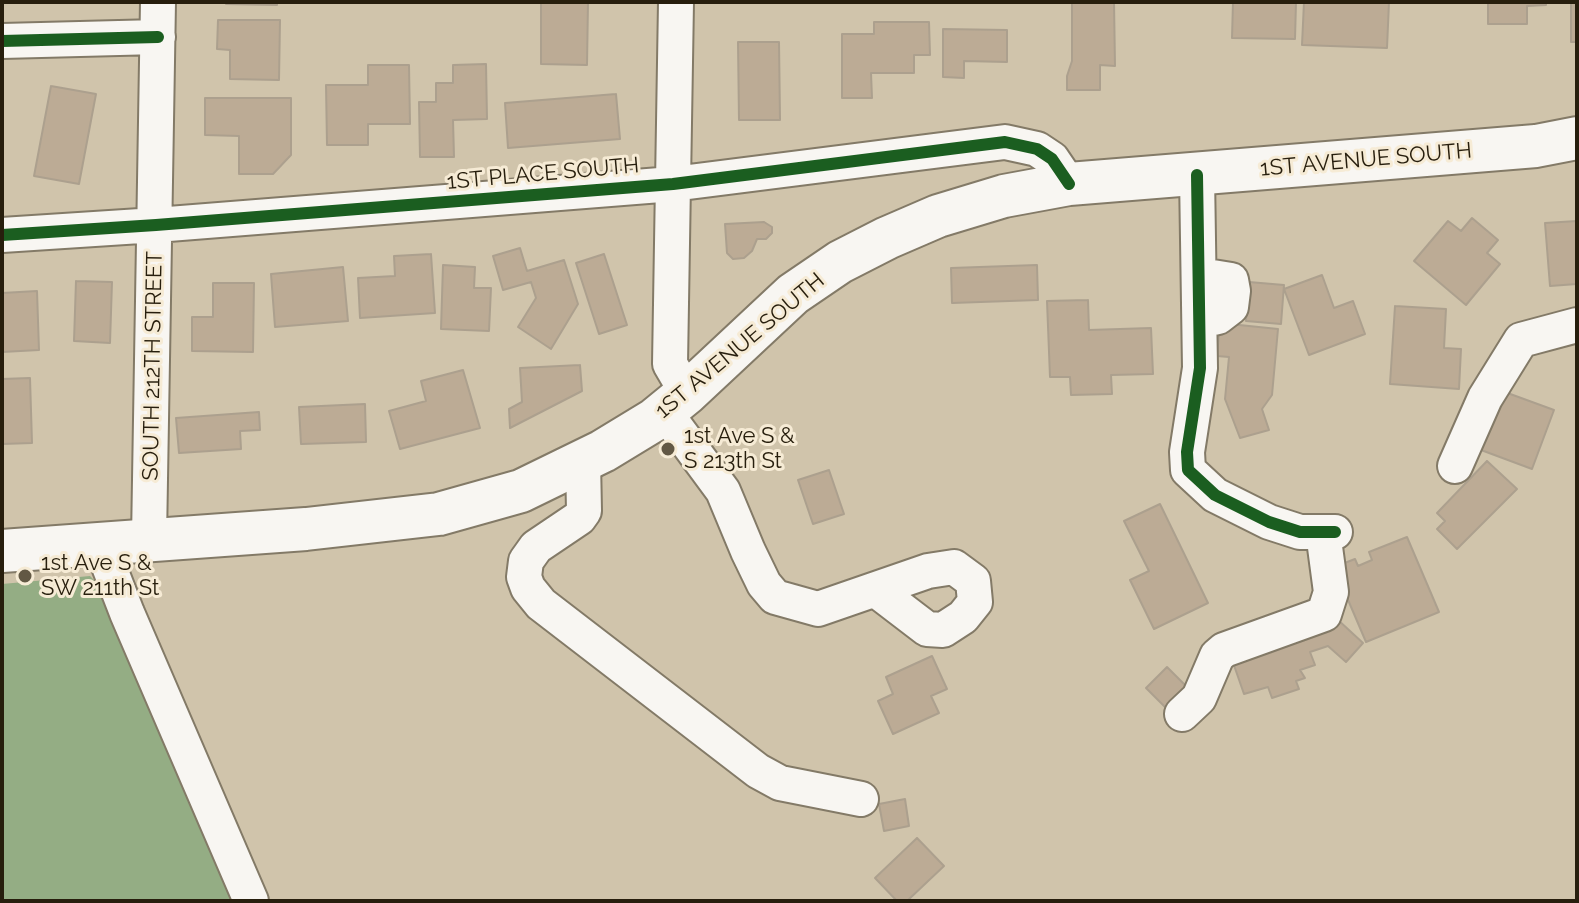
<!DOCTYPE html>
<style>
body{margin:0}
#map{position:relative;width:1579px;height:903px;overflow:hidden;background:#d0c4ab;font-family:Raleway,sans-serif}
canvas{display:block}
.frame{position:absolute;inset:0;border:4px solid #271e0d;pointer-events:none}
</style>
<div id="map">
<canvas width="1579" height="903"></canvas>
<div class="frame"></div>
</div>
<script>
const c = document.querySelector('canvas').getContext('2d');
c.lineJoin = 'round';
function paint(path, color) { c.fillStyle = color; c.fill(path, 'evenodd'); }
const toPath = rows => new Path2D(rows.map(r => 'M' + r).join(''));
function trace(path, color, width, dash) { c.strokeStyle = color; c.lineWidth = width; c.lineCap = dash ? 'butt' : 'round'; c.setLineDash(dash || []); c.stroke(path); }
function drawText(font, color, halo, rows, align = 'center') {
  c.font = font + ' Raleway,sans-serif'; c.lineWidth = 6; c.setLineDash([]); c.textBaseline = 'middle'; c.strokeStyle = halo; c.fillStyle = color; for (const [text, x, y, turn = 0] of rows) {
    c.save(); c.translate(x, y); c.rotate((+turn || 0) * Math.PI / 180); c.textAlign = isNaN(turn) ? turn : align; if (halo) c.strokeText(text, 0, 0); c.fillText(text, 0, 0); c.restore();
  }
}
paint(toPath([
 [90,576,103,589,237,901,2,901,2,584]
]), '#94ad84');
const building = toPath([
 [226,2,277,2,277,5,226,4,226,2],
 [541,2,588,2,587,65,541,64,541,2],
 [1072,2,1114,2,1115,66,1100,65,1100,90,1067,90,1067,76,1072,61,1072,2],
 [1233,2,1296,2,1295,39,1232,38,1233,2],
 [1304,2,1389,2,1387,48,1302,45,1304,2],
 [1488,2,1546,2,1546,5,1527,6,1527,24,1488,24,1488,2],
 [1571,2,1577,2,1577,42,1571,42,1571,2],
 [218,20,280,20,279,80,230,79,230,50,217,49,218,20],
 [874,22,929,22,930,55,914,55,914,73,871,73,872,98,842,98,842,34,874,34,874,22],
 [943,29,1007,30,1007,62,964,61,964,78,943,77,943,29],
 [738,42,779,42,780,120,739,120,738,42],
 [486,64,487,119,453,120,454,157,420,157,419,102,436,102,436,83,453,83,453,65,486,64],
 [368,65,409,65,410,124,368,124,368,145,327,145,326,85,368,85,368,65],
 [51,86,96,94,79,184,34,176,51,86],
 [616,94,620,139,508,148,505,103,616,94],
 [205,98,291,98,291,155,273,174,239,174,239,136,205,135,205,98],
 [1472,218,1498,240,1487,253,1500,264,1466,305,1414,261,1448,221,1461,231,1472,218],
 [1577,221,1577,284,1550,286,1545,223,1577,221],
 [764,222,772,227,772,233,766,239,757,239,752,251,744,258,733,259,727,253,725,224,764,222],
 [520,248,527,271,564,260,578,304,551,349,518,327,536,298,531,282,503,290,493,256,520,248],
 [431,254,435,313,360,318,358,278,395,276,394,256,431,254],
 [604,254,627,325,599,334,576,263,604,254],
 [443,265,475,267,474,288,491,288,489,331,441,329,443,265],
 [1037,265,1038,300,952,303,951,268,1037,265],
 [343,267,348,321,275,327,271,274,343,267],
 [1322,275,1334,308,1353,301,1365,334,1309,355,1284,289,1322,275],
 [76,281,112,282,110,343,74,341,76,281],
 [1249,282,1284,285,1281,324,1246,321,1249,282],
 [213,283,254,283,253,352,192,351,192,317,213,317,213,283],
 [37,291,39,350,2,352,2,293,37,291],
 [1088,300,1089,330,1151,328,1153,374,1111,375,1112,394,1071,395,1070,377,1050,377,1047,301,1088,300],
 [1395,306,1446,309,1444,348,1461,349,1459,389,1390,384,1395,306],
 [1220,323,1278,329,1272,395,1262,409,1269,430,1240,438,1225,399,1229,357,1217,356,1220,323],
 [580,365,582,391,510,428,509,409,522,402,520,368,580,365],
 [463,370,480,428,400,449,389,411,426,401,421,381,463,370],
 [30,378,32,443,2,444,2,379,30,378],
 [1502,391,1554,410,1532,469,1481,450,1502,391],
 [365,404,366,442,301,444,299,407,365,404],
 [259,412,260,430,240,431,241,449,179,453,176,418,259,412],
 [1487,461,1517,489,1457,549,1437,529,1445,521,1437,513,1487,461],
 [829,470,844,514,813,524,798,480,829,470],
 [1160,504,1208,603,1154,629,1130,580,1149,571,1124,521,1160,504],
 [1407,537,1439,612,1366,642,1334,567,1355,559,1358,566,1372,560,1369,552,1407,537],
 [1337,619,1363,643,1346,662,1328,646,1310,652,1315,665,1300,670,1305,678,1296,681,1299,689,1272,698,1268,687,1244,694,1229,651,1291,642,1326,632,1337,619],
 [932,656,947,689,931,696,939,713,893,734,878,701,893,694,886,677,932,656],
 [1167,667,1189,689,1168,710,1146,688,1167,667],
 [905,799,909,826,884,831,879,804,905,799],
 [917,838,944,866,907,901,897,901,875,878,917,838]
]);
paint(building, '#bcab95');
trace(building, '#aca08e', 2);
const minor = toPath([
 [676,2,670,364,687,393],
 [2,41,158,37],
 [1197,175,1200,368,1187,452,1188,470,1215,495,1269,522,1300,532,1335,532],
 [2,235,156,225,673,184,1005,142,1037,149,1052,159,1069,184],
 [1200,275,1231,280,1233,291,1231,307,1218,317,1201,321],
 [664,411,723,491,748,551,764,584,775,597,818,609,928,571,954,567,973,581,975,602,963,617,943,630,927,629,876,590],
 [583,461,584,511,579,518,536,547,526,561,524,577,528,588,541,604,758,771,780,783,861,799],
 [1455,466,1485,398,1521,340,1577,325],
 [149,539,158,2],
 [100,543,127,613,251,901],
 [1182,714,1199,698,1217,656,1224,650,1324,614,1331,592,1323,532]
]);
const major = toPath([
 [2,551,306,529,439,514,521,491,603,451,654,420,687,393,793,294,840,262,887,238,938,216,1004,196,1069,184,1536,146,1577,138]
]);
trace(minor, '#837a67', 38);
trace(major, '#837a67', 46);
trace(minor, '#f8f6f2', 34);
trace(major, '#f8f6f2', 42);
trace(toPath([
 [2,41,158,37],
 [1197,175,1200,368,1187,452,1188,470,1215,495,1269,522,1300,532,1335,532],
 [2,235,156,225,673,184,1005,142,1037,149,1052,159,1069,184]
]), '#1b5e20', 12);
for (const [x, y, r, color] of [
 [668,449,8,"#625844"],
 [25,576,8,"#625844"]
]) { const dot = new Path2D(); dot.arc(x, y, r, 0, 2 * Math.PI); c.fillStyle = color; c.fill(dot); trace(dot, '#f6ebd5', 3); }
drawText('22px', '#271e0d', '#f6ebd5', [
 ["1ST AVENUE SOUTH",1366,160,-5],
 ["1ST PLACE SOUTH",543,174,-5],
 ["1ST AVENUE SOUTH",740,346,-40],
 ["SOUTH 212TH STREET",153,366,-89]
]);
drawText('22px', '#271e0d', '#f6ebd5', [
 ["1st Ave S &",684,436],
 ["S 213th St",684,461],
 ["1st Ave S &",41,563],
 ["SW 211th St",41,588]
], 'left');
</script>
